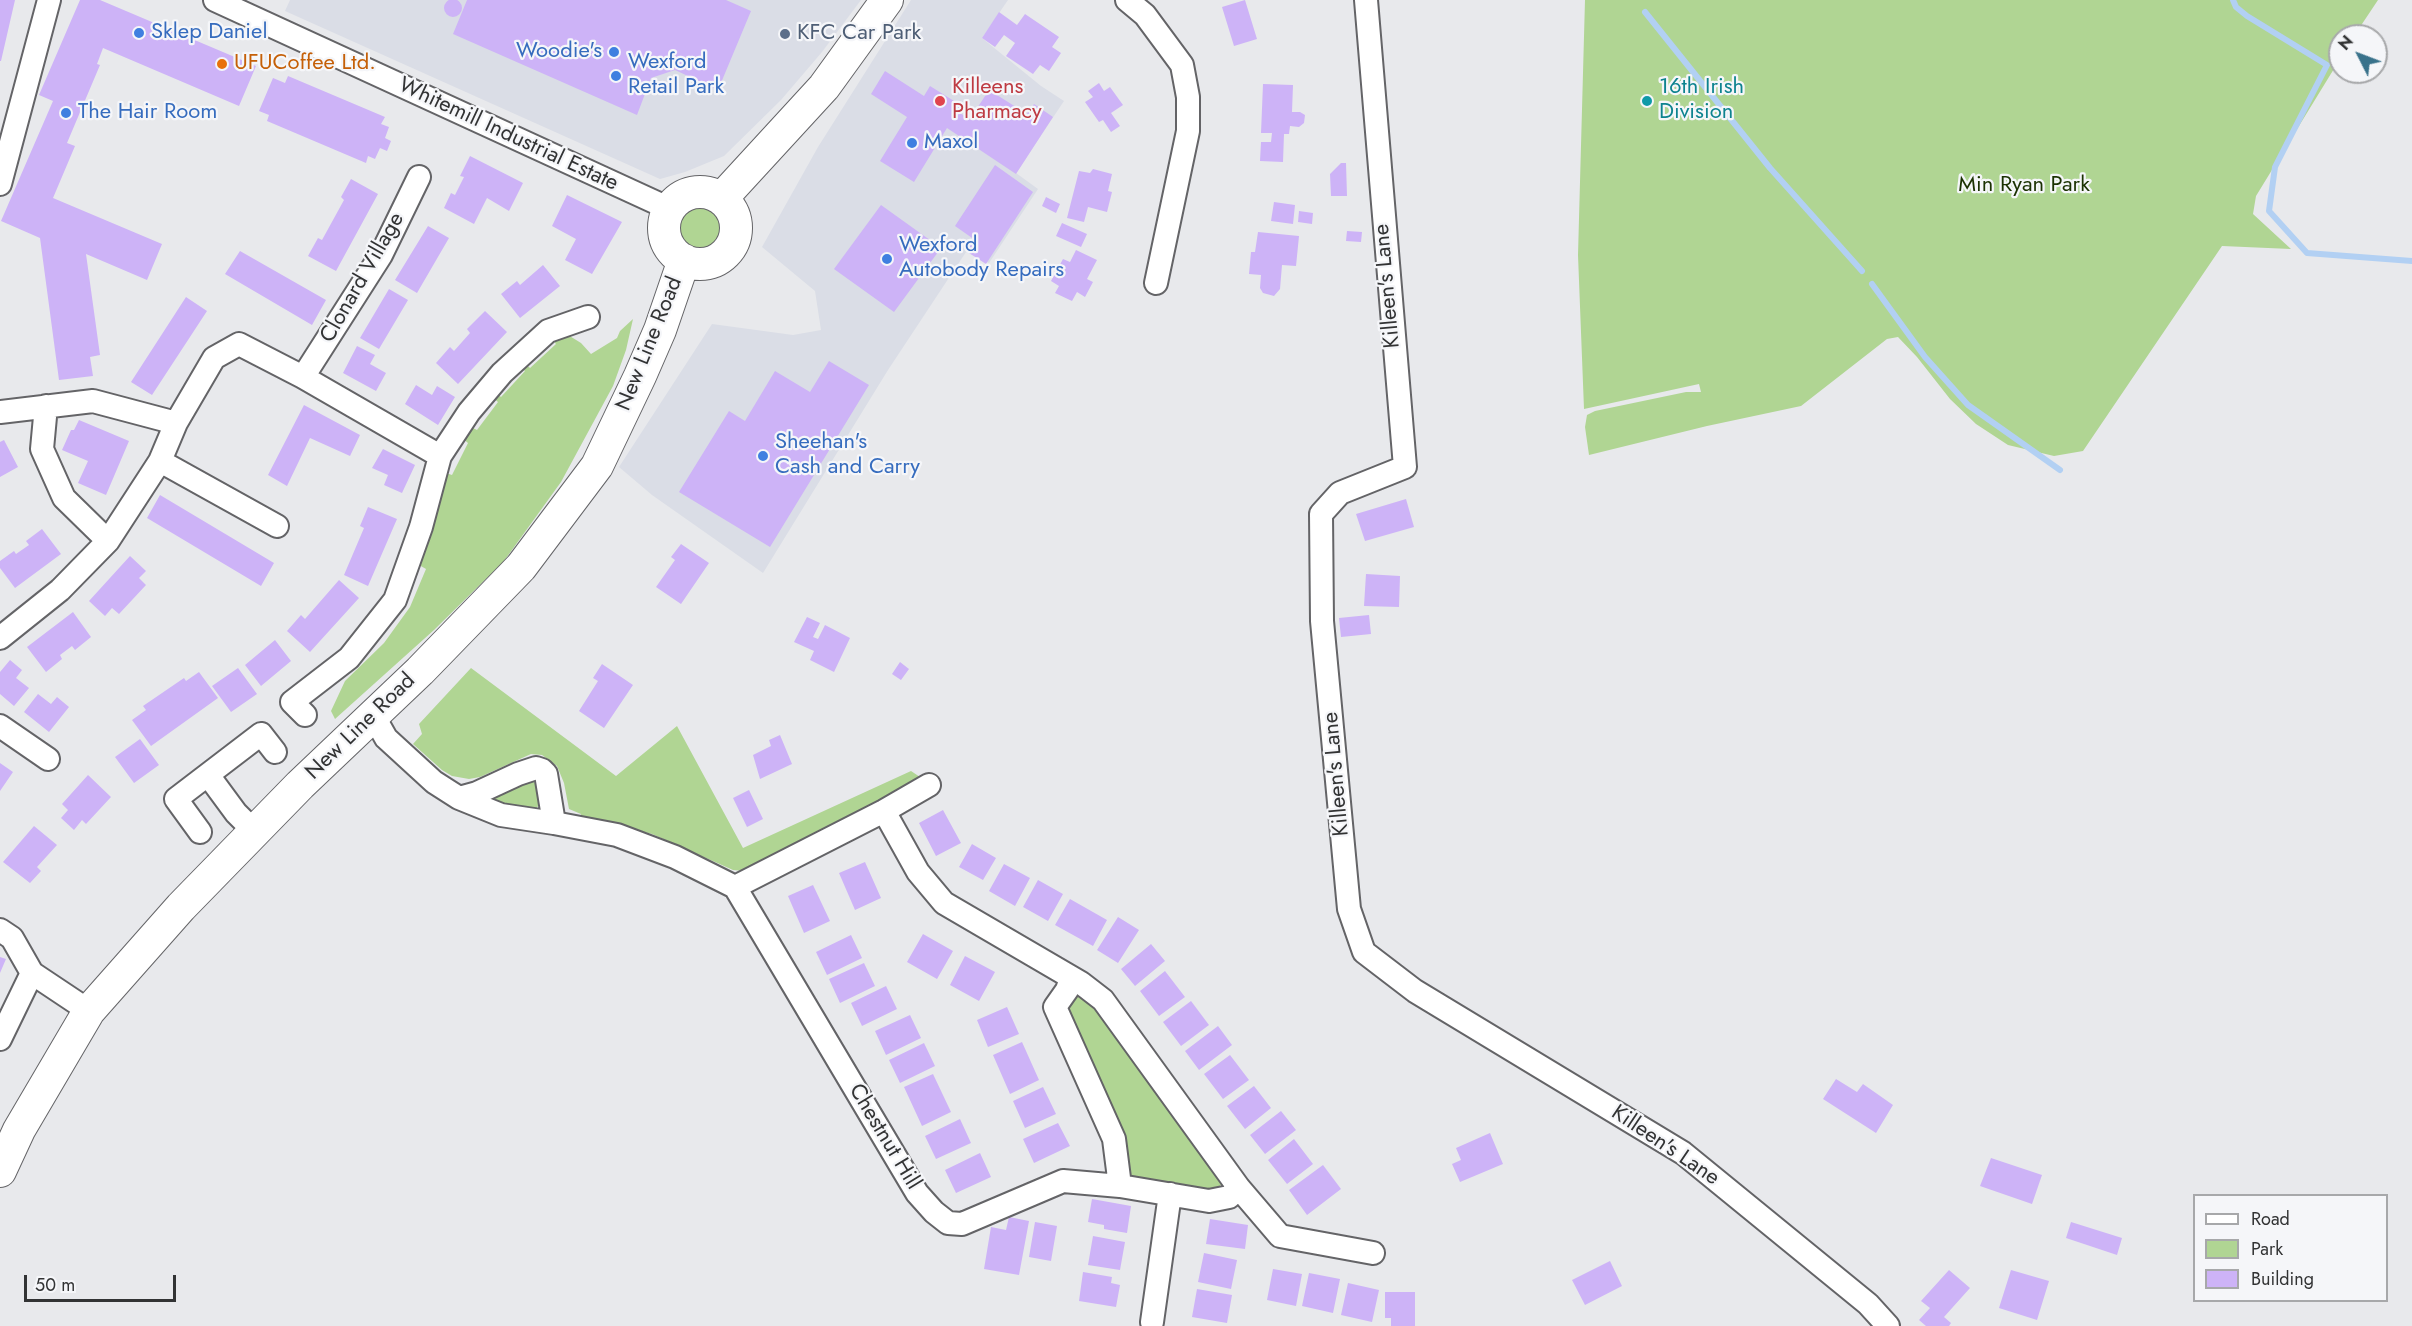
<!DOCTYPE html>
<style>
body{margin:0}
#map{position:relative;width:2412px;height:1326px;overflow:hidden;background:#e8e9ec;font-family:Jost,sans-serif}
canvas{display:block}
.legend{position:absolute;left:2193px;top:1194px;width:195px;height:108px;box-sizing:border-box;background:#f5f6f9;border:2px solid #a7a8aa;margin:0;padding:8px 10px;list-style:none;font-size:18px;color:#323334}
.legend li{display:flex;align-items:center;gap:12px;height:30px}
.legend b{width:30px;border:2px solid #a7a8aa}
.north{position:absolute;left:2328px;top:24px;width:60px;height:60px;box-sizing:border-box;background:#f5f6f9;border:2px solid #a7a8aa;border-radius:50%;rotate:312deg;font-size:16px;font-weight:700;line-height:24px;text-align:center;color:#323334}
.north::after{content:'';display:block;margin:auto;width:21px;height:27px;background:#39728b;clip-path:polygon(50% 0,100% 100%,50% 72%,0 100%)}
.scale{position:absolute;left:24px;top:1275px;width:152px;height:27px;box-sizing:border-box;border:3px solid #323334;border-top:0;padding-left:8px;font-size:18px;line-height:21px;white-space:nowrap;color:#323334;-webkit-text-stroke:4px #f5f6f9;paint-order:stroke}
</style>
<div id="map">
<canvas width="2412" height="1326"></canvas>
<ul class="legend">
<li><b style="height:8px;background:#fff"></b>Road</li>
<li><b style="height:16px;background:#b0d593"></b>Park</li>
<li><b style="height:16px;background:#cdb3f7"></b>Building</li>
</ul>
<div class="north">N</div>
<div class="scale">50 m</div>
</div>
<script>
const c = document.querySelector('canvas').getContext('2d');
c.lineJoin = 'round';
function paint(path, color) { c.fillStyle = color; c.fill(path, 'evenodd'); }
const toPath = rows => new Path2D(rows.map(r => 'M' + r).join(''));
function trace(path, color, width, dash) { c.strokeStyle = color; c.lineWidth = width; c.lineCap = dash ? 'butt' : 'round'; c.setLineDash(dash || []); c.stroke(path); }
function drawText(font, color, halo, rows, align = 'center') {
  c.font = font + ' Jost,sans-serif'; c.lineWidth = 4.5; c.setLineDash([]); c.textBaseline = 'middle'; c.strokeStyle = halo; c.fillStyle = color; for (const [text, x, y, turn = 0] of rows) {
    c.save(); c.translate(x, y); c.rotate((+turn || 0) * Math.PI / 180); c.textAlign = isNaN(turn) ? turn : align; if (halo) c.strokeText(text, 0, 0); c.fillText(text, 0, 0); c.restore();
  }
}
paint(toPath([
 [290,0,861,0,822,52,781,100,724,156,685,172,660,179,285,11],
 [911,0,1008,0,982,38,1041,86,1064,101,1016,173,1038,189,989,263,966,252,888,370,763,573,652,495,619,467,712,324,793,335,821,330,815,291,762,247,818,147]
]), '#dadde6');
paint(toPath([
 [1585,0,2378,0,2354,36,2340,36,2340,59,2256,196,2253,214,2291,249,2222,246,2083,451,2054,456,2008,445,1976,424,1950,399,1917,357,1898,337,1887,339,1801,406,1707,426,1589,455,1585,427,1587,415,1595,411,1686,392,1701,392,1699,384,1584,409,1578,255],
 '675 228a24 24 0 1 1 48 0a24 24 0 1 1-48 0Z',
 [633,319,626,350,613,386,561,482,504,561,434,630,335,719,331,711,345,681,384,643,410,607,426,569,419,565,446,473,452,475,468,443,462,438,471,427,477,430,498,402,492,397,495,392,501,397,525,371,520,366,524,362,530,368,556,344,552,339,568,335,581,343,591,354,617,338,620,331],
 [471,668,616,776,677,726,743,848,911,771,923,779,744,871,733,870,652,834,621,826,580,818,581,814,569,809,564,783,557,766,542,755,531,754,480,777,469,779,452,776,442,770,413,744,422,734,419,724],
 [524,780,533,781,538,786,539,805,535,810,525,810,494,802,486,796],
 [1076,996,1086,996,1094,1003,1222,1183,1218,1189,1213,1192,1127,1176,1066,1006]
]), '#b0d593');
trace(toPath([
 [2233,0,2236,7,2247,16,2327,65,2275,167,2269,211,2307,253,2412,261],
 [1645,12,1770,168,1862,271],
 [1872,284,1925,357,1968,405,2060,470]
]), '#b2d0f3', 6);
paint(toPath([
 '444 8a9 9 0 1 1 18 0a9 9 0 1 1-18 0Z',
 [0,0,15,0,1,61,0,61],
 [80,0,100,0,256,66,239,106,103,48,97,64,100,65,67,143,75,146,53,198,162,244,147,280,86,254,100,355,90,357,93,376,59,380,40,238,1,221,53,101,39,95],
 [467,0,726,0,751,11,718,90,675,70,651,78,637,115,453,34],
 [1245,0,1257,39,1234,46,1222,7],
 [999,12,1017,25,1025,14,1059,37,1052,47,1061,53,1049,71,1040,65,1033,74,1006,56,1015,43,1004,35,995,47,982,38],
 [885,71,924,96,930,86,962,106,958,112,970,119,989,90,1027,114,1034,104,1053,117,1016,174,947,128,914,182,880,161,907,117,871,94],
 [288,76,385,117,381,124,389,127,385,138,391,141,387,151,380,148,375,159,368,156,366,163,267,121,269,115,259,111,273,78,285,83],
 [1099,83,1104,91,1110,87,1123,105,1111,113,1120,126,1111,132,1103,120,1099,122,1085,102,1093,97,1088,91],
 [1263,84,1293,85,1292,112,1300,112,1305,115,1304,123,1299,127,1290,126,1289,134,1284,134,1283,162,1260,161,1261,142,1271,142,1272,133,1261,133],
 [470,156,523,183,509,211,487,198,474,224,444,208,451,193,455,195,464,177,460,176],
 [1341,163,1346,163,1347,196,1331,196,1330,174],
 [995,165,1033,192,986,264,966,251,975,240,955,226],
 [1093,169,1112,174,1108,191,1112,192,1107,212,1088,207,1084,222,1067,218,1079,171,1090,173],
 [351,179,378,194,336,271,308,256,318,238,322,240,344,200,341,197],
 [567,195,622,222,592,274,565,260,576,239,552,226],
 [1046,197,1060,204,1056,213,1042,206],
 [1274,202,1295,205,1293,224,1271,221],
 [881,205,941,248,894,312,834,269],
 [1299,211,1313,213,1312,224,1298,222],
 [1062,223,1087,234,1081,247,1056,236],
 [428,226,449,238,417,293,395,280],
 [1347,231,1362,232,1361,242,1346,241],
 [1258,232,1299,236,1296,266,1282,265,1280,289,1274,296,1263,293,1260,288,1261,275,1249,274,1251,252,1255,252],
 [1076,250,1097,260,1087,279,1093,282,1085,297,1077,292,1072,301,1055,293,1059,286,1051,281,1063,259,1070,262],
 [240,251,326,300,312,325,225,274],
 [543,265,560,286,520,318,501,294,517,281,520,285],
 [389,289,408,300,379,349,360,338],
 [186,297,207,311,152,395,131,382],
 [485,311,507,332,458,384,436,363,450,347,454,351,470,333,467,329],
 [357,346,375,355,370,364,386,373,376,391,343,373],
 [829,361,869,385,770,547,679,492,729,411,745,421,775,371,810,392],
 [416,385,432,395,437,386,455,397,438,425,405,404],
 [304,405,360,435,350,456,310,438,287,486,268,475],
 [79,420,129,441,106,495,78,483,88,461,62,450,71,430,74,430],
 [4,440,18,467,0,477,0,442],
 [383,449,415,465,402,493,384,485,388,475,372,468],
 [160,495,274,563,261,586,147,518],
 [1406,499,1414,527,1365,541,1356,514],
 [368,507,397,519,368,586,344,575,364,528,360,526],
 [42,529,61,554,15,588,0,568,0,561,14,551,16,554,29,545,26,541],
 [681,544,709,563,681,604,656,587,675,560,671,557],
 [130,556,146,571,139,578,146,585,119,614,112,608,105,616,89,601],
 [1366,574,1400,576,1399,607,1364,606],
 [339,580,359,598,310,652,287,631,301,615,305,619],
 [73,612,91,637,75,650,72,646,60,655,62,659,46,672,27,647],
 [1369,615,1371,634,1341,637,1339,618],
 [807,617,820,623,813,637,818,639,825,625,850,638,834,672,810,660,814,651,794,642],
 [275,640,291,661,261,686,245,665],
 [10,660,22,670,16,678,29,688,14,706,0,694,0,672],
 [900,662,909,669,901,680,892,674],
 [602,664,633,685,604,728,579,711,598,681,593,678],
 [238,668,257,694,231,712,212,686],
 [199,672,218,698,151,746,132,720,146,710,143,706,184,678,186,681],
 [38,694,51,704,57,697,69,707,49,732,24,712],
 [780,735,792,764,760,779,753,755,771,746,769,740],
 [140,739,159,765,134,783,115,757],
 [0,763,13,772,0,791],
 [88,775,111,797,86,824,82,820,74,830,61,818,68,810,62,804],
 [749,790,763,819,747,827,733,798],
 [943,810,961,843,936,856,919,823],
 [34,826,57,845,37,867,41,871,30,883,3,862],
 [972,844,996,858,983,880,959,867],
 [865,862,881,898,855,910,839,873],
 [1004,864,1030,878,1015,906,989,891],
 [1038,880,1063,894,1048,921,1023,907],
 [813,885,830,921,804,933,788,896],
 [1070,899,1107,920,1093,946,1055,925],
 [1118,917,1139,930,1118,963,1097,950],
 [923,934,953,951,937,979,907,962],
 [851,935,862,958,827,975,816,952],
 [1151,944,1165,961,1135,986,1121,969],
 [965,956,995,972,979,1001,950,985],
 [0,957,6,959,0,973],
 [864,963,875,986,840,1003,829,979],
 [1165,971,1185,997,1159,1016,1140,991],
 [886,986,897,1009,862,1026,851,1003],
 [1191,1001,1209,1025,1181,1046,1163,1022],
 [1007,1007,1019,1034,988,1047,977,1020],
 [910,1015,921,1038,886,1055,875,1031],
 [1218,1026,1232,1045,1199,1070,1185,1051],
 [1022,1042,1039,1080,1010,1094,993,1055],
 [924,1043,935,1066,900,1083,889,1060],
 [1230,1055,1249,1080,1223,1099,1204,1074],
 [933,1074,951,1112,922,1126,904,1087],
 [1836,1079,1857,1092,1863,1084,1893,1105,1876,1133,1823,1099],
 [1254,1086,1271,1108,1245,1129,1227,1106],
 [1043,1087,1056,1114,1025,1128,1013,1101],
 [1281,1111,1296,1130,1265,1154,1250,1135],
 [960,1119,971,1143,936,1159,925,1136],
 [1058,1123,1070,1146,1034,1163,1023,1139],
 [1490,1133,1503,1164,1460,1182,1452,1164,1461,1160,1456,1148],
 [1294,1139,1313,1164,1287,1184,1268,1160],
 [980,1153,991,1177,956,1193,945,1170],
 [1991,1158,2042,1175,2032,1204,1980,1186],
 [1323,1165,1341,1189,1307,1215,1289,1190],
 [1092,1199,1131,1206,1127,1233,1104,1229,1104,1225,1088,1222],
 [1009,1217,1029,1221,1019,1275,984,1269,991,1227,1006,1230],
 [1210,1219,1248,1225,1245,1249,1206,1244],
 [1035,1222,1057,1226,1051,1261,1029,1257],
 [2071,1222,2122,1238,2117,1255,2066,1238],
 [1093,1236,1125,1242,1120,1270,1088,1265],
 [1204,1253,1237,1260,1231,1289,1198,1282],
 [1610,1261,1622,1286,1585,1305,1572,1280],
 [1273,1269,1302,1274,1296,1306,1267,1300],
 [1949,1270,1970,1288,1944,1317,1951,1323,1949,1326,1926,1326,1919,1320,1930,1308,1921,1301],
 [2011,1270,2049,1281,2037,1320,1999,1308],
 [1083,1272,1112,1277,1111,1283,1120,1285,1116,1307,1079,1301],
 [1309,1273,1340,1279,1333,1313,1302,1306],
 [1348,1283,1379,1290,1372,1322,1341,1315],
 [1197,1289,1232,1295,1227,1323,1192,1317],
 [1385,1292,1415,1292,1415,1326,1391,1326,1391,1318,1385,1318]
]), '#cdb3f7');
const street = toPath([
 [215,0,670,209],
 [1127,0,1145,15,1182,65,1188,97,1188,131,1156,283],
 [1366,0,1405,467,1340,493,1321,514,1322,621,1349,909,1364,952,1415,991,1683,1153,1868,1304,1888,1326],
 [0,184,49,0],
 [303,377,381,255,419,177],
 [46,406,42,449,64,498,108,541],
 [0,412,93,401,176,423],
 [160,461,277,526],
 [0,638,60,590,108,541,160,461,176,423,214,358,239,344,303,377,440,456],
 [305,715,292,702,349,658,395,600,421,527,440,456,469,412,502,373,548,331,588,317],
 [373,715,386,738,434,782,459,798,501,815,554,823,617,835,675,857,735,887,917,1193,934,1212,948,1223,962,1224,1063,1181,1120,1186,1209,1201,1229,1197,1239,1188],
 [0,726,48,759],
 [208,775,236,813,255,832],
 [459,798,477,793,518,774,536,768,542,770,546,774,554,823],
 [884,811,918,872,944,903,1081,983,1103,1000,1239,1188,1280,1236,1373,1253],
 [200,832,176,799,261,734,275,752],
 [735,887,884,811,929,785],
 [0,930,12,938,32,973,89,1011],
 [1071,978,1067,990,1055,1007,1114,1139,1120,1186],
 [0,1039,32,973],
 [1152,1322,1170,1194]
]);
const secondary = toPath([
 '664 228a36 36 0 1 1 72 0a36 36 0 1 1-72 0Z',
 [722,198,824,87,887,0],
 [0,1171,19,1130,89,1011,181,907,300,785,420,671,521,567,597,466,640,376,660,330,684,260]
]);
trace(street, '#646467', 26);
trace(secondary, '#646467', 34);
trace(street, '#fff', 22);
trace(secondary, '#fff', 32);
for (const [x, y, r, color] of [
 [139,33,6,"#3f7fe0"],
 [785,34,6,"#5c6f8a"],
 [614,52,6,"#3f7fe0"],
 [222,64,6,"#e8710a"],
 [616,76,6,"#3f7fe0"],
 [940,101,6,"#e0444e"],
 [1647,101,6,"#0f9aa8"],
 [66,113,6,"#3f7fe0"],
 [912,143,6,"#3f7fe0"],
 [887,259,6,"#3f7fe0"],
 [763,456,6,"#3f7fe0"]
]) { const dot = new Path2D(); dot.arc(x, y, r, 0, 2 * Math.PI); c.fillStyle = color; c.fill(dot); trace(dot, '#f5f6f9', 2); }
drawText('22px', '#366cbe', '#f5f6f9', [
 ["Sklep Daniel",151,33],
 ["Woodie's",602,52,"right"],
 ["Wexford",628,63],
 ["Retail Park",628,88],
 ["The Hair Room",78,113],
 ["Maxol",924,143],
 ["Wexford",899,246],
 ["Autobody Repairs",899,271],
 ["Sheehan's",775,443],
 ["Cash and Carry",775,468]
], 'left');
drawText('22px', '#4e5e75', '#f5f6f9', [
 ["KFC Car Park",797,34]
], 'left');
drawText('22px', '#c56008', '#f5f6f9', [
 ["UFUCoffee Ltd.",234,64]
], 'left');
drawText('22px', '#be3a42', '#f5f6f9', [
 ["Killeens",952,88],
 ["Pharmacy",952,113]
], 'left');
drawText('22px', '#0d838f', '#f5f6f9', [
 ["16th Irish",1659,88],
 ["Division",1659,113]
], 'left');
drawText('22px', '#323334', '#f5f6f9', [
 ["Whitemill Industrial Estate",508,135,25],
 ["Clonard Village",363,278,-60],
 ["Killeen's Lane",1388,286,-95],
 ["New Line Road",650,344,-68],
 ["New Line Road",361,727,-44],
 ["Killeen's Lane",1337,774,-95],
 ["Chestnut Hill",884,1137,59],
 ["Killeen's Lane",1665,1146,34]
]);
drawText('22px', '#1b3202', '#f5f6f9', [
 ["Min Ryan Park",2024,186]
]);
</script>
